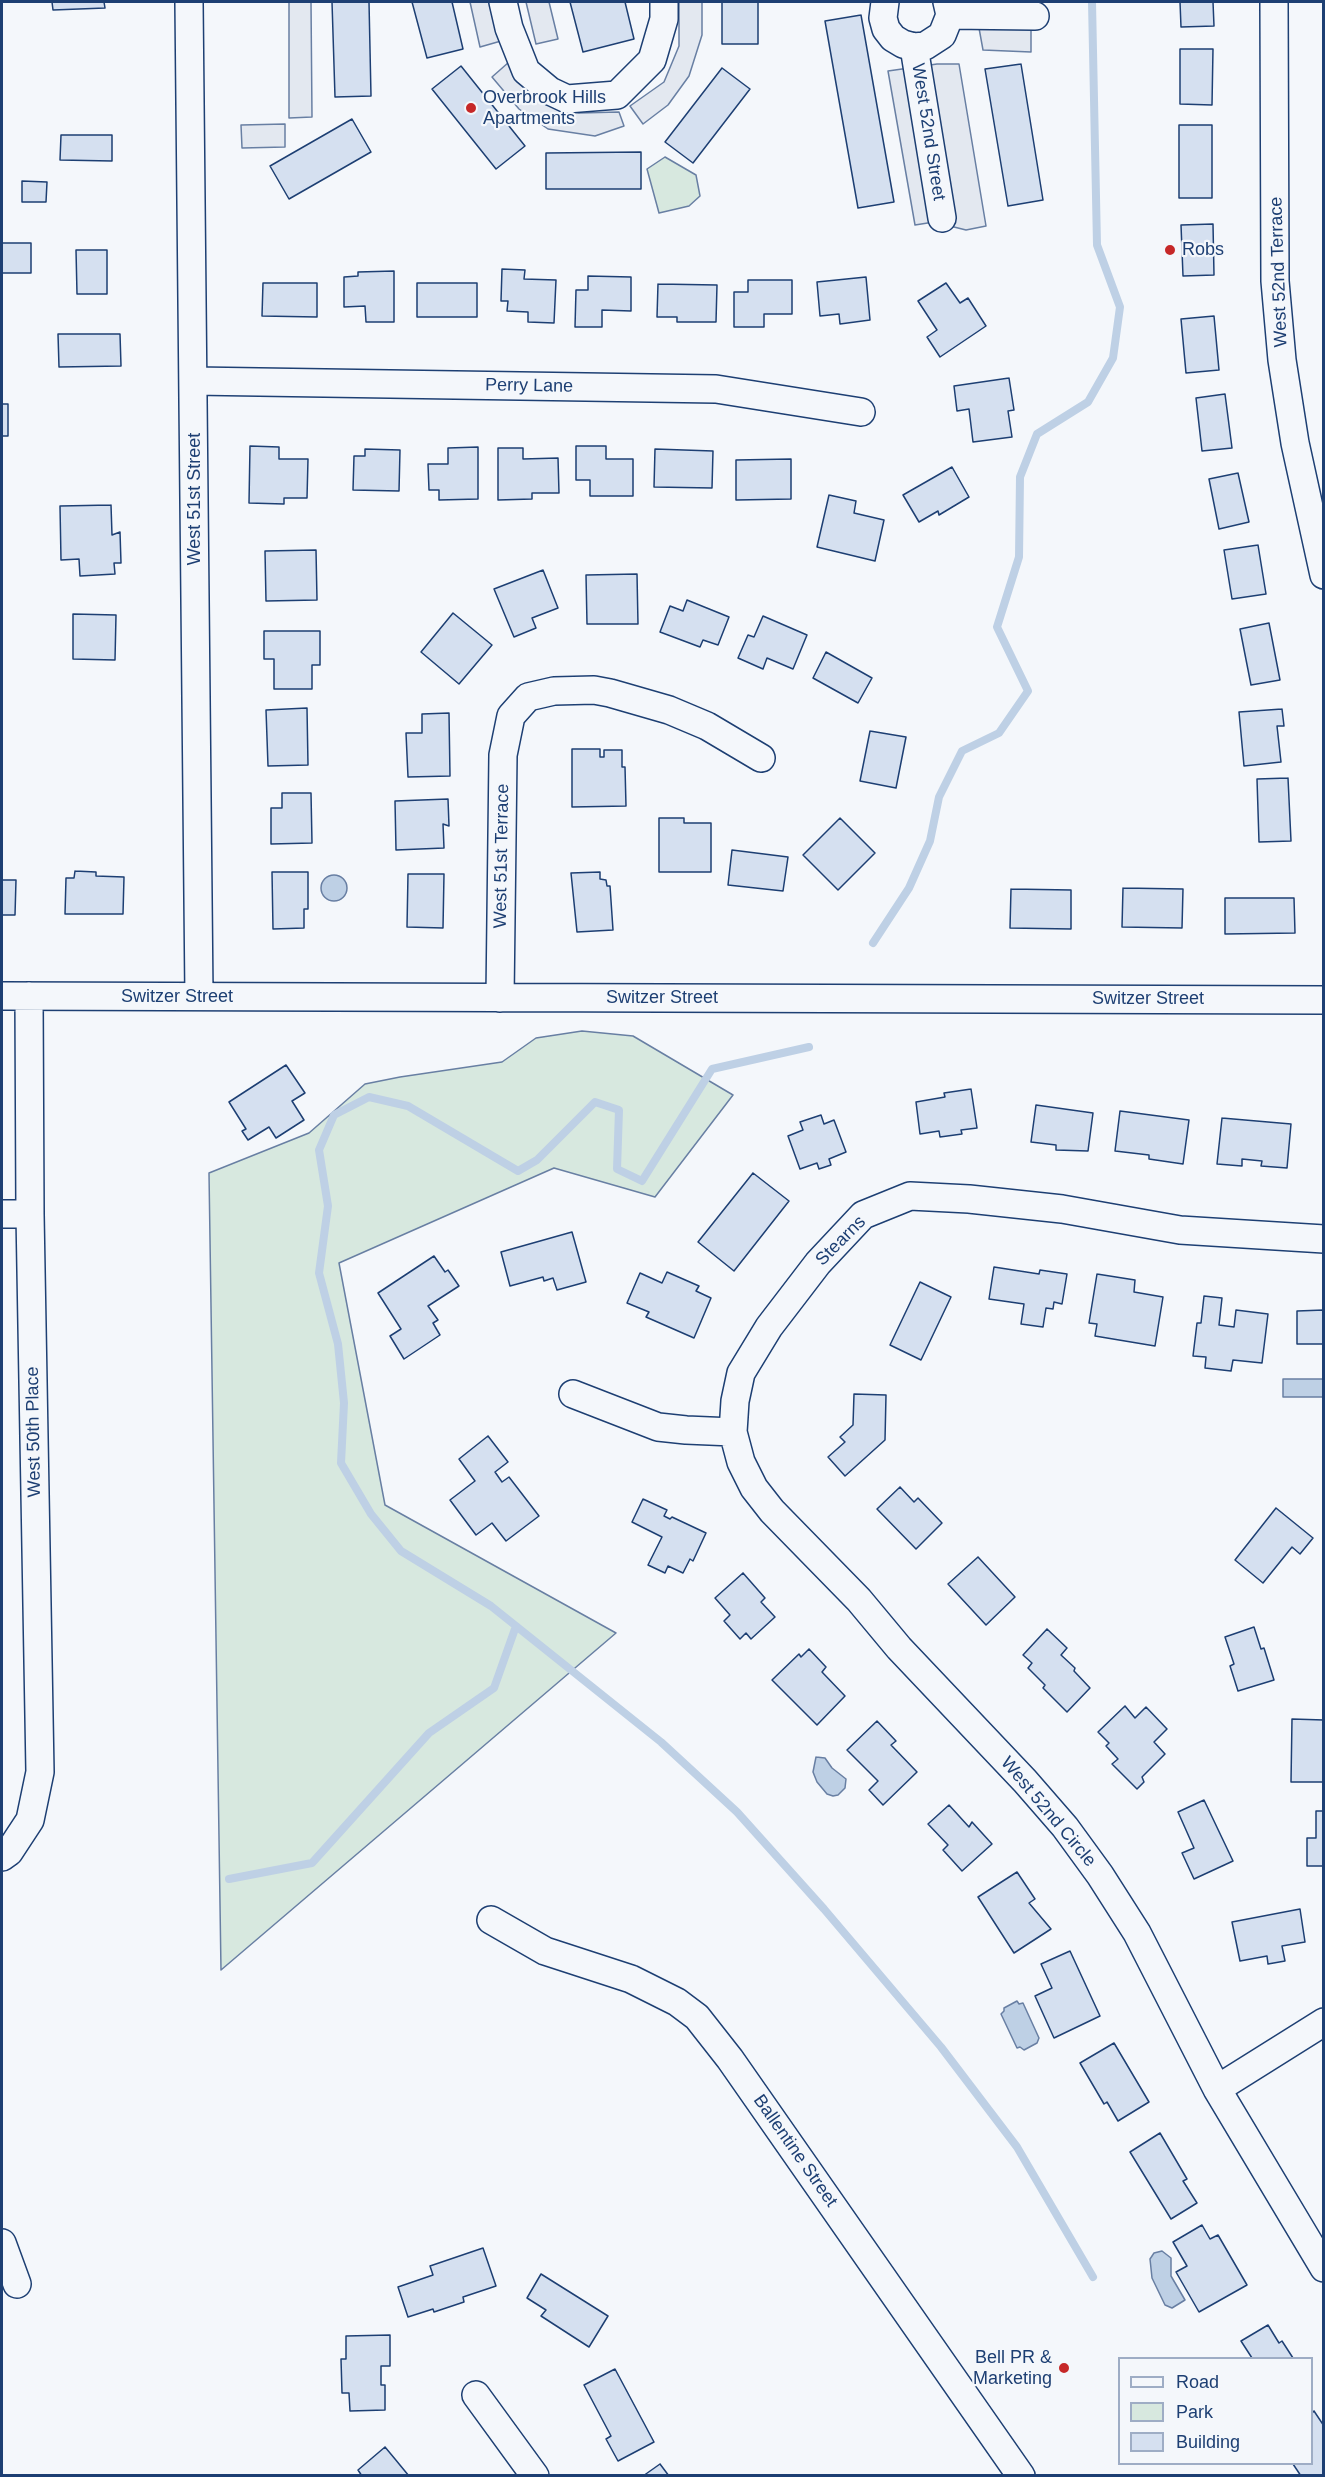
<!DOCTYPE html>
<style>
body{margin:0}
#map{position:relative;width:1325px;height:2477px;overflow:hidden;background:#f4f7fb;font-family:Helvetica,sans-serif}
canvas{display:block}
.frame{position:absolute;inset:0;border:3px solid #1d3f73;pointer-events:none}
.legend{position:absolute;left:1118px;top:2357px;width:195px;height:108px;box-sizing:border-box;background:#f4f7fb;border:2px solid #9eadc5;margin:0;padding:8px 10px;list-style:none;font-size:18px;color:#1d3f73}
.legend li{display:flex;align-items:center;gap:12px;height:30px}
.legend b{width:30px;border:2px solid #9eadc5}
</style>
<div id="map">
<canvas width="1325" height="2477"></canvas>
<div class="frame"></div>
<ul class="legend">
<li><b style="height:8px;background:#f4f7fb"></b>Road</li>
<li><b style="height:16px;background:#d7e8df"></b>Park</li>
<li><b style="height:16px;background:#d5e0f0"></b>Building</li>
</ul>
</div>
<script>
const c = document.querySelector('canvas').getContext('2d');
c.lineJoin = 'round';
function paint(path, color) { c.fillStyle = color; c.fill(path, 'evenodd'); }
const toPath = rows => new Path2D(rows.map(r => 'M' + r).join(''));
function trace(path, color, width, dash) { c.strokeStyle = color; c.lineWidth = width; c.lineCap = dash ? 'butt' : 'round'; c.setLineDash(dash || []); c.stroke(path); }
function drawText(font, color, halo, rows, align = 'center') {
  c.font = font + ' Helvetica,sans-serif'; c.lineWidth = 4.5; c.setLineDash([]); c.textBaseline = 'middle'; c.strokeStyle = halo; c.fillStyle = color; for (const [text, x, y, turn = 0] of rows) {
    c.save(); c.translate(x, y); c.rotate((+turn || 0) * Math.PI / 180); c.textAlign = isNaN(turn) ? turn : align; if (halo) c.strokeText(text, 0, 0); c.fillText(text, 0, 0); c.restore();
  }
}
const green = toPath([
 [665,157,696,175,700,196,689,206,659,213,647,169,665,157],
 [582,1031,633,1036,733,1095,655,1197,554,1168,339,1263,385,1505,616,1633,221,1970,209,1173,309,1133,365,1084,400,1077,502,1062,536,1038,582,1031]
]);
paint(green, '#d7e8df');
trace(green, '#687fa3', 1.5);
const parking = toPath([
 [289,2,311,2,312,117,289,118,289,2],
 [470,2,491,2,501,41,480,47,470,2],
 [526,2,549,2,558,39,536,44,526,2],
 [679,2,702,2,702,35,689,76,668,105,643,124,630,106,664,82,679,46,679,2],
 [980,2,1031,2,1031,52,983,50,979,28,980,2],
 [509,62,544,104,579,113,619,112,624,126,595,136,548,129,519,109,492,77,509,62],
 [937,64,959,64,986,226,966,230,934,222,915,225,888,71,937,64],
 [285,124,285,147,242,148,241,125,285,124]
]);
paint(parking, '#e3e8f0');
trace(parking, '#687fa3', 1.5);
const water = toPath([
 '321 888a13 13 0 1 1 26 0a13 13 0 1 1-26 0Z',
 [1283,1379,1323,1379,1323,1397,1283,1397,1283,1379],
 [816,1757,825,1758,832,1768,846,1779,845,1788,838,1795,833,1796,827,1794,817,1782,813,1772,816,1757],
 [1017,2001,1019,2004,1023,2003,1039,2038,1037,2043,1024,2050,1020,2047,1017,2048,1001,2014,1004,2011,1004,2008,1017,2001],
 [1162,2251,1171,2258,1171,2276,1185,2300,1172,2308,1165,2305,1152,2278,1150,2259,1154,2253,1162,2251]
]);
paint(water, '#bed0e5');
trace(water, '#687fa3', 1.5);
trace(toPath([
 [873,943,909,888,930,841,939,797,962,751,999,733,1028,691,997,627,1019,557,1020,477,1037,434,1088,402,1113,358,1120,307,1097,245,1092,2],
 [809,1047,712,1069,642,1181,617,1169,619,1110,595,1102,537,1160,518,1171,408,1106,369,1097,334,1115,319,1150,328,1206,319,1273,338,1344,344,1403,341,1463,371,1514,401,1551,491,1606,661,1742,737,1812,824,1909,941,2047,1017,2147,1093,2277],
 [229,1879,312,1863,429,1733,494,1688,516,1626]
]), '#bed0e5', 8);
const building = toPath([
 [52,2,104,2,105,8,53,10,52,2],
 [332,2,369,2,371,96,335,97,332,2],
 [412,2,452,2,463,49,427,58,412,2],
 [570,2,625,2,634,39,583,52,570,2],
 [722,2,758,2,758,44,722,44,722,2],
 [1180,2,1213,2,1214,26,1181,27,1180,2],
 [861,15,894,202,858,208,825,21,861,15],
 [1180,49,1213,49,1212,105,1180,104,1180,49],
 [1021,64,1043,200,1008,206,985,69,1021,64],
 [461,66,525,146,496,169,432,89,461,66],
 [722,68,750,89,693,163,665,142,722,68],
 [352,119,371,152,289,199,270,166,352,119],
 [1179,125,1212,125,1212,198,1179,198,1179,125],
 [61,135,112,135,112,161,60,160,61,135],
 [641,152,641,189,546,189,546,153,641,152],
 [22,181,47,182,46,202,22,202,22,181],
 [1213,224,1214,275,1183,276,1181,225,1213,224],
 [2,243,31,243,31,273,2,273,2,243],
 [76,250,107,250,107,294,77,294,76,250],
 [502,269,525,270,524,279,556,280,554,323,528,322,528,312,507,311,508,301,501,301,502,269],
 [394,271,394,322,366,322,365,306,344,307,344,277,358,276,358,272,394,271],
 [588,276,631,277,631,311,602,310,602,327,575,327,576,290,588,290,588,276],
 [866,277,870,320,840,324,839,314,820,316,817,282,866,277],
 [748,280,792,280,792,314,764,314,764,327,734,327,734,292,748,292,748,280],
 [263,283,317,283,317,317,262,316,263,283],
 [417,283,477,283,477,317,417,317,417,283],
 [946,283,960,303,968,298,986,326,940,357,927,337,937,330,918,301,946,283],
 [658,284,717,285,716,322,677,322,677,317,657,317,658,284],
 [1214,316,1219,370,1186,373,1181,319,1214,316],
 [58,334,120,334,121,366,59,367,58,334],
 [1009,378,1014,410,1008,411,1012,437,973,442,969,409,957,411,954,386,1009,378],
 [1225,394,1232,448,1202,451,1196,398,1225,394],
 [2,404,8,404,8,436,2,436,2,404],
 [250,446,279,447,279,459,308,459,307,498,284,498,284,504,249,503,250,446],
 [576,446,606,446,606,459,633,459,633,496,590,496,590,480,576,480,576,446],
 [478,447,478,499,439,500,439,490,429,490,428,464,448,464,448,448,478,447],
 [498,448,523,448,523,459,558,458,559,493,532,493,532,499,498,500,498,448],
 [365,449,400,450,399,491,353,490,354,456,365,456,365,449],
 [655,449,713,451,712,488,654,487,655,449],
 [791,459,791,499,736,500,736,460,791,459],
 [952,467,969,497,939,515,938,511,919,522,903,495,952,467],
 [1238,473,1249,522,1219,529,1209,479,1238,473],
 [829,495,856,501,854,513,884,520,875,561,817,547,829,495],
 [111,505,112,535,120,532,121,563,114,563,115,574,80,576,79,559,61,560,60,506,111,505],
 [1258,545,1266,594,1232,599,1224,550,1258,545],
 [316,550,317,600,266,601,265,551,316,550],
 [543,570,558,608,532,618,536,628,514,637,494,589,543,570],
 [637,574,638,624,587,624,586,575,637,574],
 [687,600,729,617,718,645,703,640,700,647,660,632,670,606,683,611,687,600],
 [453,613,492,645,459,684,421,652,453,613],
 [73,614,116,615,115,660,73,659,73,614],
 [763,616,807,635,793,669,767,658,763,669,738,658,748,635,754,637,763,616],
 [1269,623,1280,680,1251,685,1240,629,1269,623],
 [264,631,320,631,320,665,312,665,312,689,274,689,274,659,264,659,264,631],
 [826,652,872,678,858,703,813,678,826,652],
 [307,708,308,765,268,766,266,710,307,708],
 [1282,709,1284,726,1277,726,1281,762,1244,766,1239,712,1282,709],
 [449,713,450,776,408,777,406,733,422,733,422,714,449,713],
 [870,731,906,737,896,788,860,781,870,731],
 [572,749,600,749,600,757,604,757,604,750,622,750,622,767,625,767,626,806,572,807,572,749],
 [1288,778,1291,841,1259,842,1257,779,1288,778],
 [282,793,311,793,312,843,271,844,271,808,282,808,282,793],
 [448,799,449,826,443,824,444,848,396,850,395,801,448,799],
 [659,818,684,818,684,823,711,823,711,872,659,872,659,818],
 [840,818,875,853,838,890,803,855,840,818],
 [732,850,788,857,783,891,728,885,732,850],
 [75,871,96,872,96,876,124,877,123,914,65,914,66,878,74,878,75,871],
 [272,872,308,872,308,909,304,909,304,928,273,929,272,872],
 [600,872,600,879,606,880,607,886,610,886,613,930,577,932,571,873,600,872],
 [408,874,444,874,443,928,407,927,408,874],
 [2,880,16,880,15,915,2,915,2,880],
 [1123,888,1183,889,1182,928,1122,927,1123,888],
 [1011,889,1071,890,1071,929,1010,928,1011,889],
 [1225,898,1294,898,1295,933,1225,934,1225,898],
 [286,1065,305,1093,292,1101,304,1120,276,1138,269,1127,248,1140,242,1131,246,1129,229,1102,286,1065],
 [971,1089,977,1128,961,1130,962,1134,940,1137,939,1131,920,1134,916,1102,945,1097,944,1093,971,1089],
 [1036,1105,1093,1113,1088,1151,1056,1150,1056,1145,1031,1142,1036,1105],
 [1120,1111,1189,1120,1183,1164,1149,1159,1149,1155,1115,1151,1120,1111],
 [821,1115,824,1124,834,1120,846,1152,829,1159,831,1165,819,1169,817,1163,800,1169,788,1136,803,1130,800,1122,821,1115],
 [1222,1118,1291,1124,1287,1168,1261,1166,1262,1161,1242,1159,1242,1166,1217,1164,1222,1118],
 [753,1173,789,1201,734,1271,698,1242,753,1173],
 [572,1232,586,1282,557,1290,553,1278,544,1281,543,1277,510,1286,501,1252,572,1232],
 [434,1256,445,1272,448,1270,459,1286,428,1306,438,1320,433,1323,440,1335,404,1359,390,1336,401,1329,378,1293,434,1256],
 [994,1267,1039,1274,1040,1270,1067,1274,1062,1304,1054,1302,1053,1309,1046,1308,1043,1327,1021,1324,1024,1304,989,1299,994,1267],
 [667,1272,699,1286,696,1291,711,1298,694,1338,646,1317,649,1312,627,1303,640,1273,662,1283,667,1272],
 [1097,1274,1135,1280,1134,1292,1163,1297,1155,1346,1095,1336,1097,1324,1089,1323,1097,1274],
 [920,1282,951,1297,921,1360,890,1345,920,1282],
 [1204,1296,1222,1298,1219,1325,1234,1327,1236,1310,1268,1314,1262,1363,1233,1360,1231,1371,1205,1368,1206,1357,1193,1356,1197,1323,1201,1323,1204,1296],
 [1324,1310,1324,1344,1297,1344,1297,1311,1324,1310],
 [854,1394,886,1395,885,1440,845,1476,828,1457,845,1442,840,1437,853,1425,854,1394],
 [488,1436,508,1462,495,1472,502,1482,509,1477,539,1516,506,1541,492,1523,476,1535,450,1500,475,1481,459,1459,488,1436],
 [900,1487,914,1502,918,1498,942,1523,916,1549,877,1509,900,1487],
 [643,1499,667,1510,664,1516,670,1519,672,1517,706,1533,693,1561,690,1559,683,1573,668,1566,665,1573,648,1565,662,1537,632,1522,643,1499],
 [1276,1508,1313,1538,1300,1554,1292,1547,1263,1583,1235,1560,1276,1508],
 [978,1557,1015,1597,986,1625,948,1584,978,1557],
 [743,1573,765,1598,761,1602,775,1617,751,1639,746,1633,740,1639,724,1621,730,1615,715,1598,743,1573],
 [1254,1627,1261,1649,1264,1648,1274,1680,1238,1691,1230,1666,1234,1664,1225,1637,1254,1627],
 [1047,1629,1067,1648,1061,1655,1075,1668,1074,1671,1090,1688,1067,1712,1043,1688,1045,1685,1028,1668,1032,1663,1023,1655,1047,1629],
 [809,1649,826,1667,822,1672,845,1696,817,1725,772,1680,799,1654,801,1657,809,1649],
 [1125,1706,1135,1718,1146,1707,1167,1729,1154,1742,1165,1754,1142,1777,1144,1782,1137,1789,1112,1764,1118,1759,1106,1746,1109,1743,1098,1732,1125,1706],
 [1292,1719,1324,1720,1324,1782,1291,1782,1292,1719],
 [877,1721,896,1741,891,1745,917,1772,883,1805,869,1790,878,1781,847,1750,877,1721],
 [1204,1800,1233,1861,1194,1879,1182,1853,1194,1848,1178,1812,1204,1800],
 [949,1805,969,1827,972,1822,992,1844,962,1871,943,1850,948,1845,928,1824,949,1805],
 [1316,1811,1324,1811,1324,1866,1307,1866,1307,1838,1316,1838,1316,1811],
 [1017,1872,1035,1899,1029,1903,1051,1929,1014,1953,978,1897,1017,1872],
 [1300,1909,1305,1942,1282,1946,1285,1961,1268,1964,1267,1956,1240,1961,1232,1922,1300,1909],
 [1070,1951,1100,2016,1054,2038,1035,1996,1052,1988,1041,1964,1070,1951],
 [1114,2043,1149,2102,1118,2121,1107,2102,1104,2104,1080,2063,1114,2043],
 [1160,2133,1187,2179,1183,2181,1197,2203,1171,2219,1130,2152,1160,2133],
 [1202,2225,1210,2239,1218,2235,1247,2285,1199,2312,1176,2272,1187,2266,1173,2242,1202,2225],
 [483,2248,496,2286,463,2297,464,2302,434,2312,433,2309,408,2317,398,2287,433,2275,430,2266,483,2248],
 [541,2274,608,2316,589,2347,541,2316,546,2310,527,2298,541,2274],
 [1268,2325,1279,2343,1282,2341,1293,2358,1252,2358,1241,2341,1268,2325],
 [390,2335,390,2366,381,2366,381,2385,385,2385,385,2410,350,2411,349,2393,342,2393,341,2359,346,2359,346,2336,390,2335],
 [615,2369,654,2442,618,2461,606,2439,611,2436,584,2385,615,2369],
 [1314,2411,1324,2426,1324,2476,1301,2476,1293,2464,1312,2464,1312,2413,1314,2411],
 [385,2447,395,2459,409,2476,362,2476,358,2470,385,2447],
 [660,2464,669,2476,643,2476,660,2464]
]);
paint(building, '#d5e0f0');
trace(building, '#1d3f73', 1.5);
const minor = toPath([
 [189,2,199,996],
 [503,2,509,28,526,71,550,91,567,99,617,95,652,60,664,19,664,2],
 [885,2,883,18,886,29,893,38,903,44,914,47,925,46,942,35,950,15,947,2],
 [1274,2,1275,281,1282,360,1295,443,1324,575],
 [950,15,1035,16],
 [914,47,942,218],
 [194,381,716,389,861,412],
 [2,996,1324,1000],
 [500,998,503,755,511,716,528,697,554,691,594,690,610,693,669,710,707,726,761,758],
 [2,1214,30,1214],
 [1324,1239,1180,1230,1062,1209,969,1199,910,1196,863,1215,818,1263,769,1327,741,1373,735,1401,733,1432,741,1462,754,1488,772,1511,859,1600,899,1648,1025,1781,1065,1827,1100,1875,1137,1933,1217,2089,1324,2268],
 [573,1394,658,1427,686,1430,733,1432],
 [2,1857,9,1852,30,1820,40,1772,30,1214,29,996],
 [491,1920,545,1951,631,1979,677,2002,697,2017,730,2059,1021,2476],
 [1217,2089,1324,2022],
 [2,2243,17,2284],
 [476,2395,535,2476]
]);
trace(minor, '#1d3f73', 30);
trace(minor, '#f4f7fb', 27);
for (const [x, y, r, color] of [
 [471,108,6,"#c62828"],
 [1170,250,6,"#c62828"],
 [1064,2368,6,"#c62828"]
]) { const dot = new Path2D(); dot.arc(x, y, r, 0, 2 * Math.PI); c.fillStyle = color; c.fill(dot); trace(dot, '#f4f7fb', 2); }
drawText('18px', '#1d3f73', '#f4f7fb', [
 ["Overbrook Hills",483,98],
 ["Apartments",483,119],
 ["Robs",1182,250],
 ["Bell PR &",1052,2358,"right"],
 ["Marketing",1052,2379,"right"]
], 'left');
drawText('18px', '#1d3f73', '#f4f7fb', [
 ["West 52nd Street",928,132,81],
 ["West 52nd Terrace",1279,272,-92],
 ["Perry Lane",529,386,1],
 ["West 51st Street",195,499,-90],
 ["West 51st Terrace",502,856,-89],
 ["Switzer Street",177,997],
 ["Switzer Street",662,998],
 ["Switzer Street",1148,999],
 ["Stearns",841,1241,-45],
 ["West 50th Place",34,1432,-91],
 ["West 52nd Circle",1048,1812,50],
 ["Ballentine Street",795,2151,55]
]);
</script>
